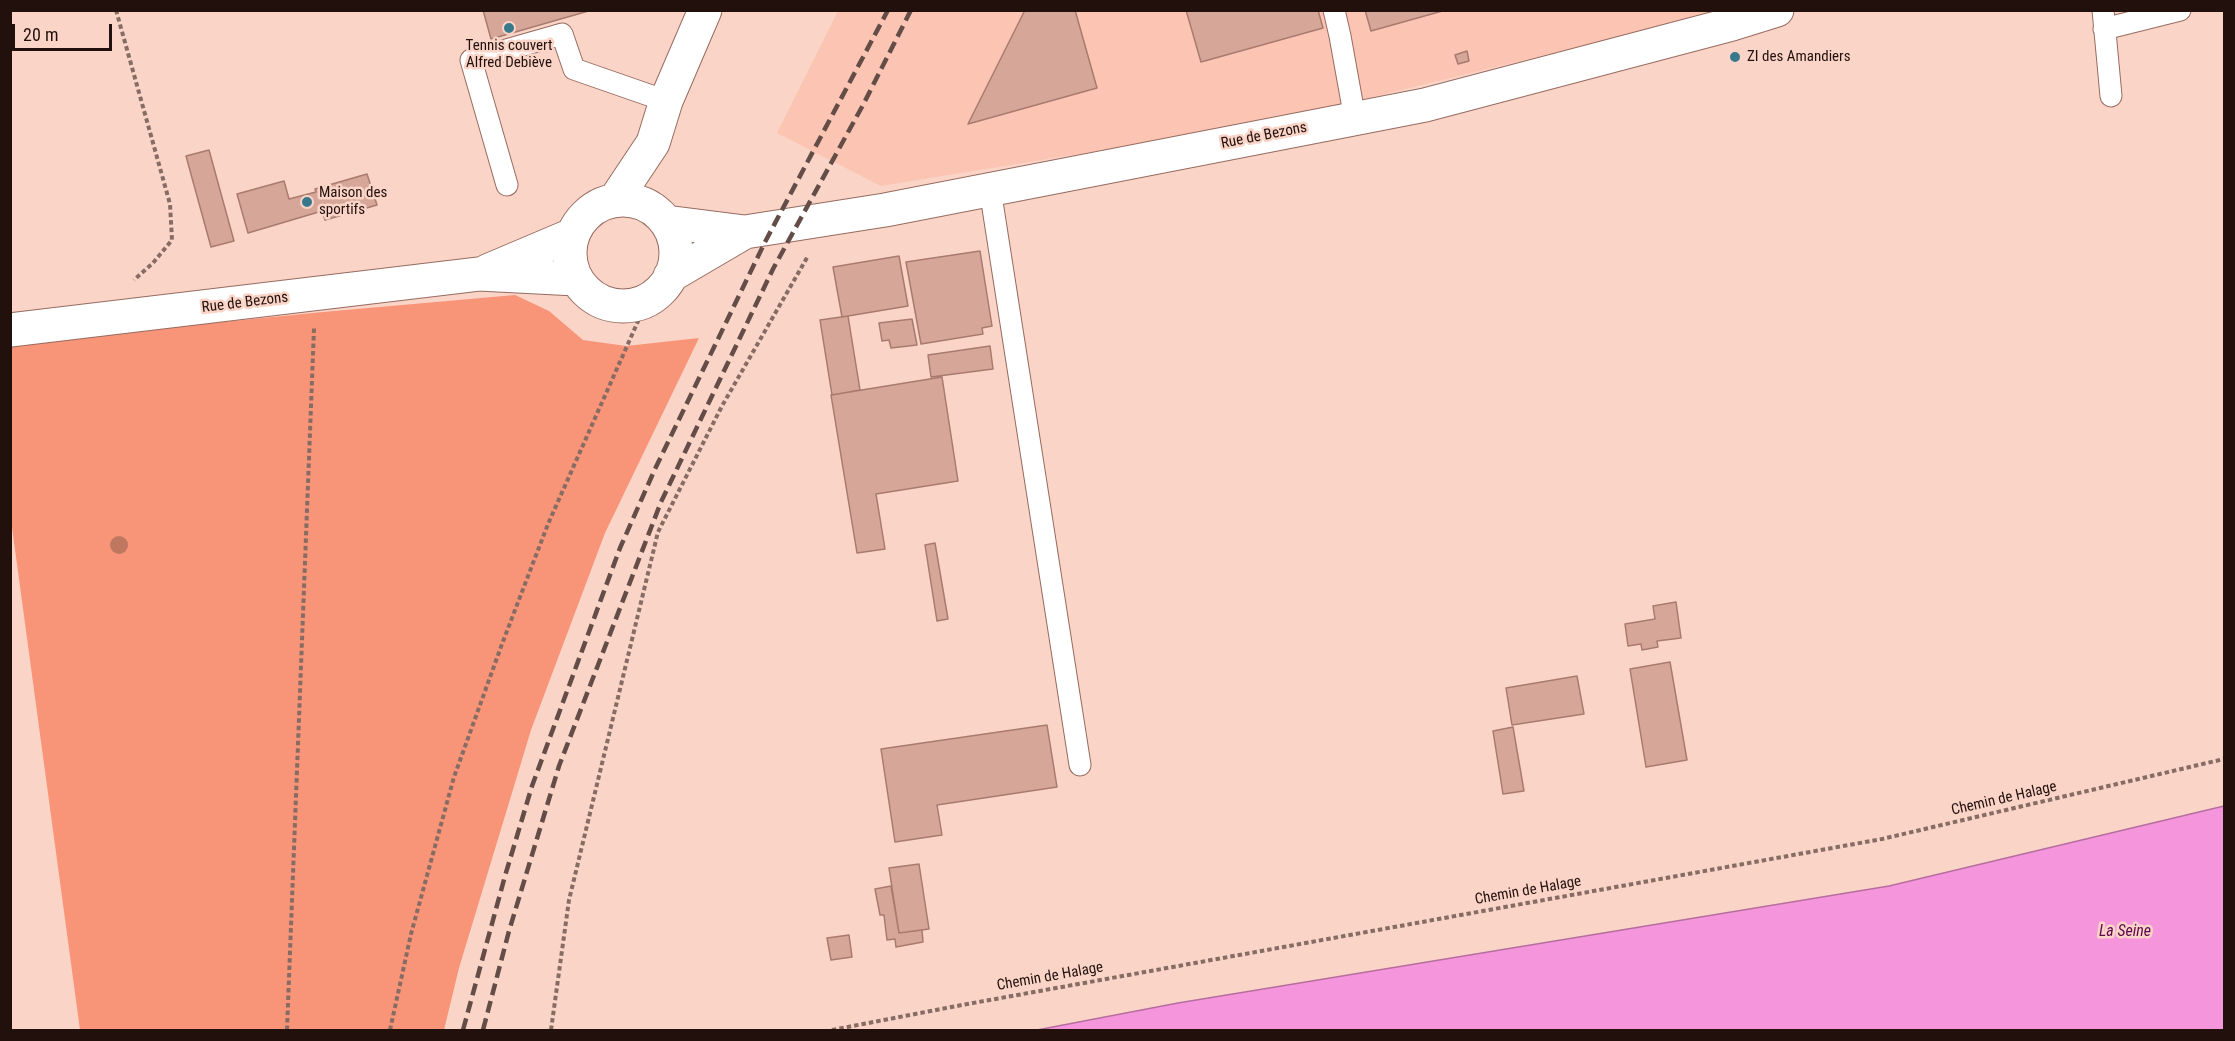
<!DOCTYPE html>
<meta charset="utf-8">
<style>
body{margin:0}
#map{position:relative;width:2235px;height:1041px;overflow:hidden;background:#fbd4c8;font-family:"Roboto Condensed",sans-serif}
canvas{display:block}
.frame{position:absolute;inset:0;border:12px solid #21100c;pointer-events:none}
.scale{position:absolute;left:12px;top:24px;width:100px;height:27px;box-sizing:border-box;border:3px solid #21100c;border-top:0;padding-left:8px;font-size:18px;line-height:21px;white-space:nowrap;color:#21100c;-webkit-text-stroke:4px #fbd4c8;paint-order:stroke}
</style>
<div id="map">
<canvas width="2235" height="1041"></canvas>
<div class="frame"></div>
<div class="scale">20 m</div>
</div>
<script>
const c = document.querySelector('canvas').getContext('2d');
c.lineJoin = 'round';
function paint(path, color) { c.fillStyle = color; c.fill(path, 'evenodd'); }
const toPath = rows => new Path2D(rows.map(r => 'M' + r).join(''));
function trace(path, color, width, dash) { c.strokeStyle = color; c.lineWidth = width; c.lineCap = dash ? 'butt' : 'round'; c.setLineDash(dash || []); c.stroke(path); }
function drawText(font, color, halo, rows, align = 'center') {
  c.font = font + ' "Roboto Condensed",sans-serif'; c.lineWidth = 5; c.setLineDash([]); c.textBaseline = 'middle'; c.strokeStyle = halo; c.fillStyle = color; for (const [text, x, y, turn = 0] of rows) {
    c.save(); c.translate(x, y); c.rotate((+turn || 0) * Math.PI / 180); c.textAlign = isNaN(turn) ? turn : align; if (halo) c.strokeText(text, 0, 0); c.fillText(text, 0, 0); c.restore();
  }
}
paint(toPath([
 [838,11,1715,11,1672,24,1258,125,881,186,777,133]
]), '#fcc4b3');
paint(toPath([
 [515,295,549,311,583,340,626,346,699,338,605,533,531,730,459,968,444,1030,80,1030,11,520,10,343,323,312]
]), '#f89579');
const water = toPath([
 [2224,806,2224,1030,1037,1030,1178,1003,1889,886,2224,806]
]);
paint(water, '#f596dc');
trace(water, '#b56e9e', 1.5);
const building = toPath([
 [483,10,592,10,491,39,483,10],
 [1025,10,1075,10,1097,88,968,124,1025,10],
 [1186,10,1318,10,1323,28,1201,62,1186,10],
 [1365,10,1446,10,1371,31,1365,10],
 [1467,51,1469,61,1458,64,1455,55,1467,51],
 [209,150,234,241,211,247,186,156,209,150],
 [367,174,377,205,325,220,322,211,248,233,237,194,284,181,289,199,316,192,315,189,367,174],
 [980,251,992,326,982,328,983,334,921,344,906,262,980,251],
 [899,256,908,306,842,317,833,267,899,256],
 [848,316,860,390,832,395,820,320,848,316],
 [912,319,917,345,891,348,889,340,882,341,879,323,912,319],
 [990,346,993,369,931,377,928,355,990,346],
 [942,377,958,481,876,494,885,549,857,553,831,395,942,377],
 [935,543,948,619,937,621,925,545,935,543],
 [1676,602,1681,638,1657,641,1658,647,1642,650,1641,644,1628,646,1625,624,1655,619,1653,606,1676,602],
 [1670,662,1687,760,1646,767,1630,669,1670,662],
 [1577,676,1584,714,1512,725,1506,688,1577,676],
 [1047,725,1057,787,937,805,942,835,895,842,881,749,1047,725],
 [1513,727,1524,791,1503,794,1493,731,1513,727],
 [919,864,929,929,899,933,889,868,919,864],
 [891,886,899,933,922,930,923,942,896,947,895,939,887,940,884,915,880,915,875,889,891,886],
 [849,935,852,957,831,960,827,938,849,935]
]);
paint(building, '#d6a799');
trace(building, '#a87b6e', 1.5);
const service = toPath([
 [1334,10,1340,36,1355,119],
 [2103,10,2111,96],
 [2104,29,2180,10],
 [507,185,471,60,562,34,574,69,666,101],
 [990,189,1080,765]
]);
const minor = toPath([
 [615,200,653,143,666,101,705,10],
 '570 253a53 53 0 1 1 106 0a53 53 0 1 1-106 0Z',
 [666,222,745,232,885,210,1425,105,1732,24,1777,10],
 [487,271,572,235],
 [670,276,745,232],
 [10,330,479,274,576,279]
]);
trace(service, '#976b5f', 23);
trace(minor, '#976b5f', 35);
trace(toPath([
 [116,10,170,204,172,240,153,263,134,280],
 [287,1030,314,328],
 [390,1030,411,934,454,777,502,644,548,524,647,301],
 [551,1030,569,900,658,532,722,406,808,256],
 [832,1030,962,1005,1882,839,2224,759]
]), '#876c64', 4, [4.5, 3]);
trace(service, '#fff', 21);
trace(minor, '#fff', 33);
trace(toPath([
 [463,1030,505,876,532,786,620,548,655,469,765,242,888,10],
 [483,1030,509,931,559,766,661,502,773,269,863,105,911,10]
]), '#654d47', 4.5, [12, 6]);
c.fillStyle = '#be7860';
for (const [x, y] of [
 [119,545]
]) { c.beginPath(); c.arc(x, y, 9, 0, 2 * Math.PI); c.fill(); }
for (const [x, y, r, color] of [
 [509,28,6,"#37798a"],
 [1735,57,6,"#37798a"],
 [307,202,6,"#37798a"]
]) { const dot = new Path2D(); dot.arc(x, y, r, 0, 2 * Math.PI); c.fillStyle = color; c.fill(dot); trace(dot, '#fbd4c8', 2); }
drawText('15px', '#21100c', '#fbd4c8', [
 ["Tennis couvert",509,46,"center"],
 ["Alfred Debiève",509,63,"center"],
 ["ZI des Amandiers",1747,57],
 ["Maison des",319,193],
 ["sportifs",319,210]
], 'left');
drawText('15px', '#21100c', '#fbd4c8', [
 ["Rue de Bezons",1264,136,-11],
 ["Rue de Bezons",245,303,-7],
 ["Chemin de Halage",2004,799,-13],
 ["Chemin de Halage",1528,891,-10],
 ["Chemin de Halage",1050,977,-10]
]);
drawText('italic 16px', '#5d064e', '#fbd4c8', [
 ["La Seine",2125,932]
]);
</script>
